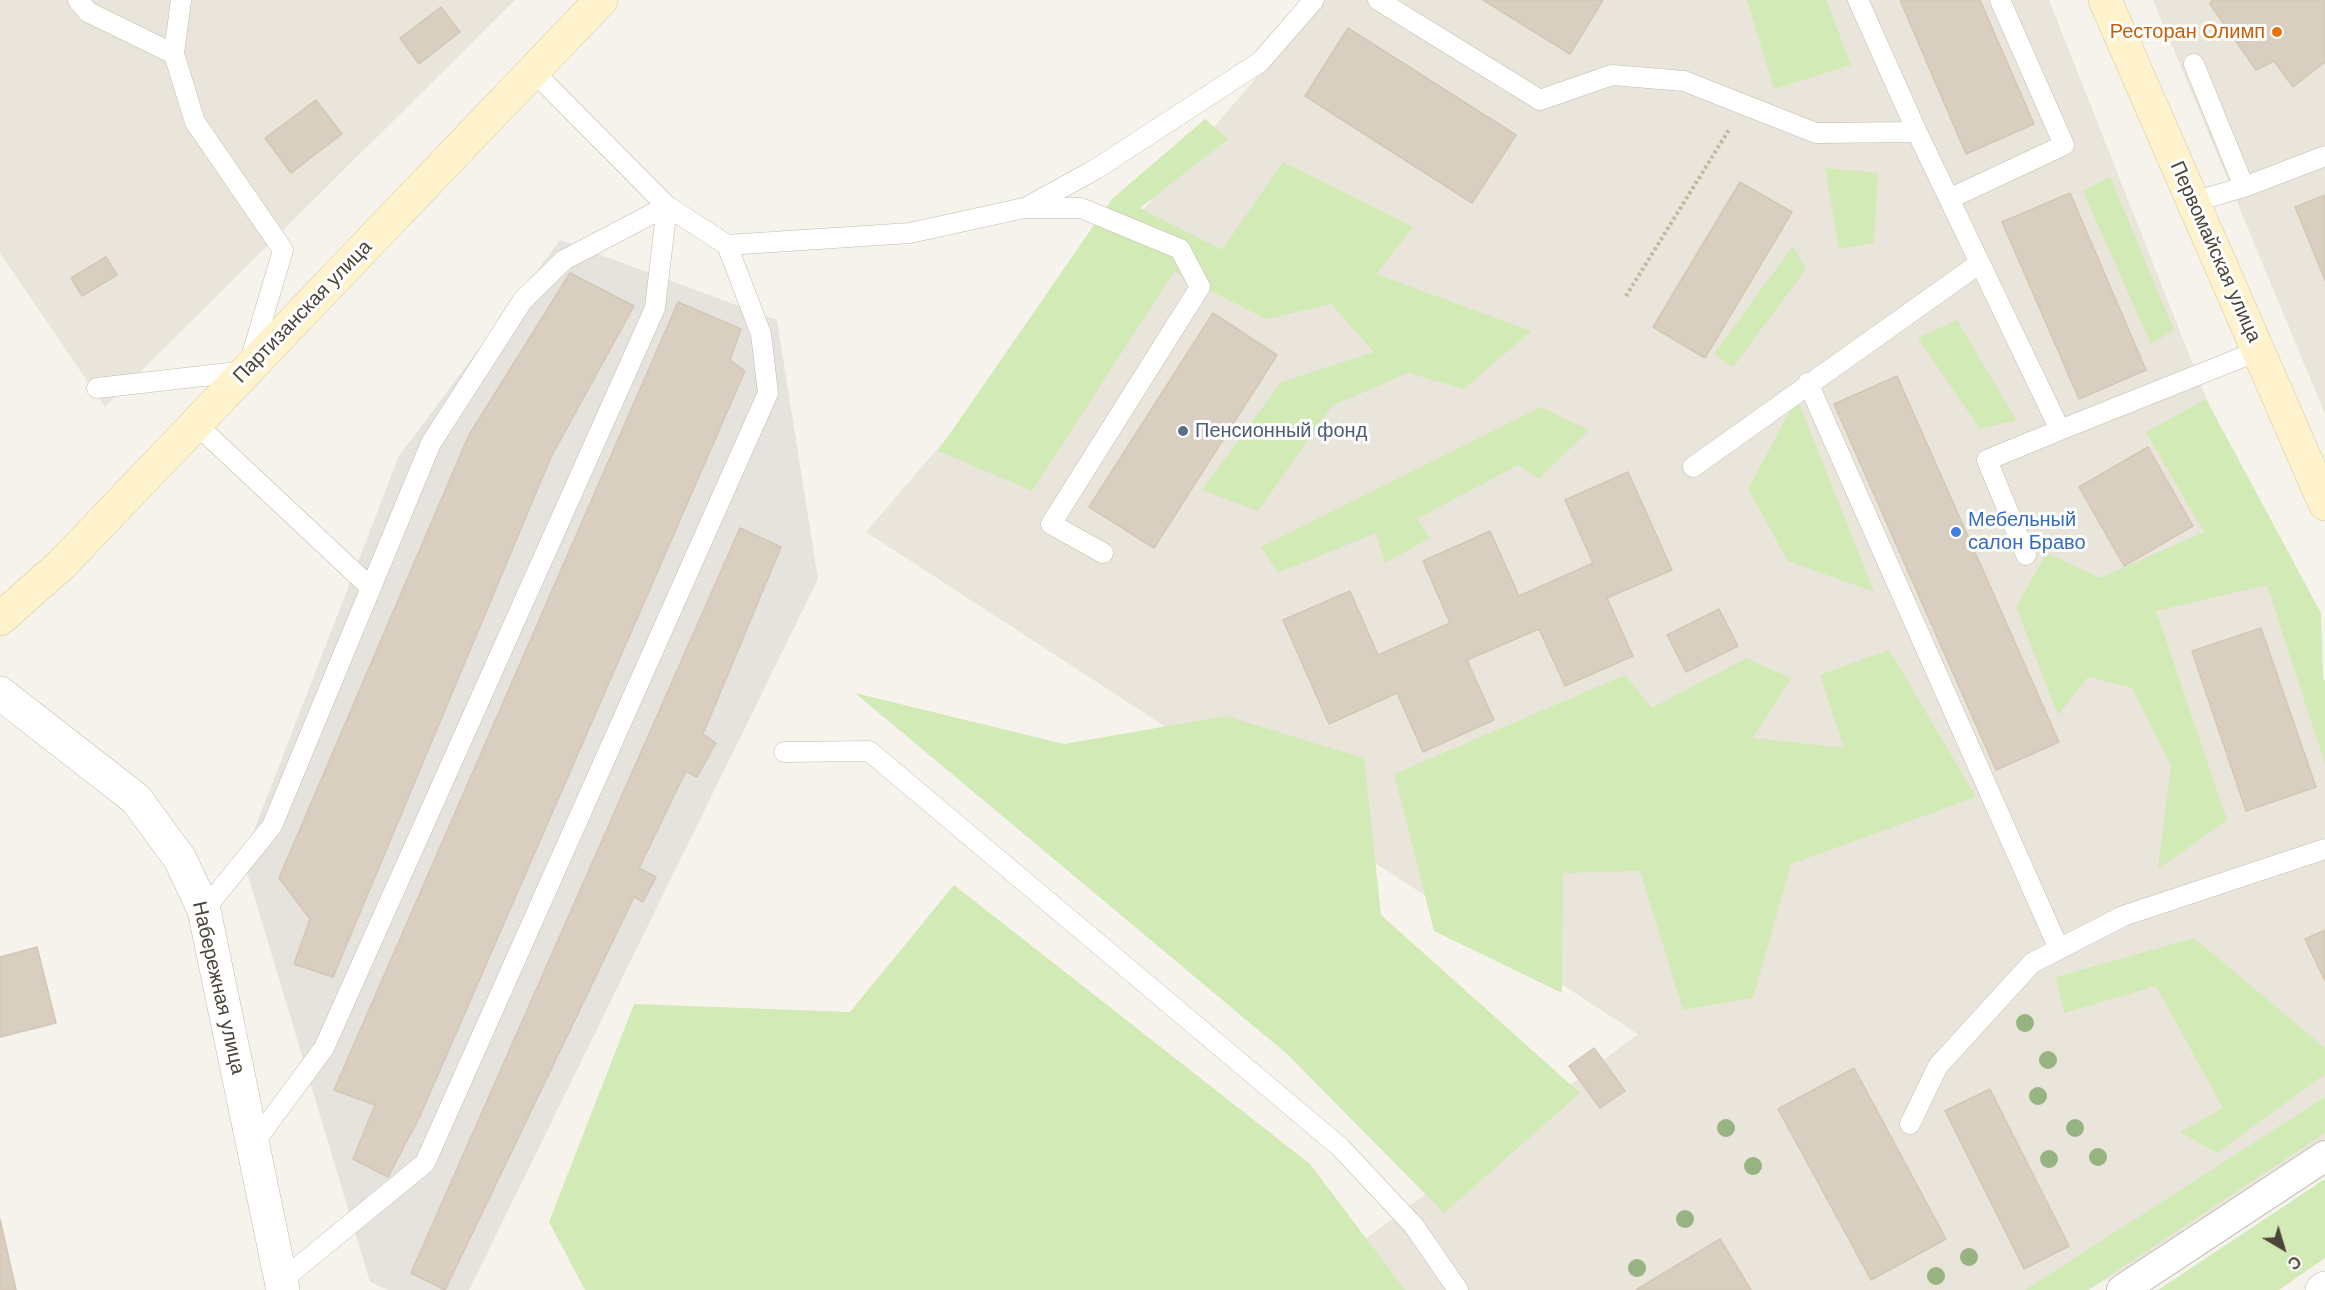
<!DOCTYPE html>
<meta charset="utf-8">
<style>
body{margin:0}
#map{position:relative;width:2325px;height:1290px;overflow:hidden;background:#f6f3ec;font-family:Helvetica,sans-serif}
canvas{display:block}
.north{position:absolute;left:2253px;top:1218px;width:60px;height:60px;-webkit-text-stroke:4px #fff;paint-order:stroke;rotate:142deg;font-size:16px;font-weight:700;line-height:24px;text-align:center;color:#4b4439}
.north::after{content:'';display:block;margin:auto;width:21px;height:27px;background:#4b4439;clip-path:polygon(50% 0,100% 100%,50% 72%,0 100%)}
</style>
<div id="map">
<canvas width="2325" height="1290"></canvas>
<div class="north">С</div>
</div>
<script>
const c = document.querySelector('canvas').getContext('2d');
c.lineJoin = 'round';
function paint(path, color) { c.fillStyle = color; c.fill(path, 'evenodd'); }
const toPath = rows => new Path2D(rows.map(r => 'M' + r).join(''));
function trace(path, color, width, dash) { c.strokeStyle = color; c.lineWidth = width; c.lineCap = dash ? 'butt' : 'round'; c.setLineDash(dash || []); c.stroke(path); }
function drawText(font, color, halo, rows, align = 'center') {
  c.font = font + ' Helvetica,sans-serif'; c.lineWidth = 6; c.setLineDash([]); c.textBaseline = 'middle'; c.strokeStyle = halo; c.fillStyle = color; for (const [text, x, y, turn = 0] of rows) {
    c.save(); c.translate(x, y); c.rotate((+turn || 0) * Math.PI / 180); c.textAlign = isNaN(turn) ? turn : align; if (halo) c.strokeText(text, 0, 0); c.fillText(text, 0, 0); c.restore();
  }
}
paint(toPath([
 [0,0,515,0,105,407,0,253],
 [1323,0,2049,0,2325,698,2325,1157,2088,1290,1298,1290,1638,1034,866,532],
 [2153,0,2325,0,2325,414]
]), '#eae5da');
paint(toPath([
 [560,240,777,320,818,579,469,1290,388,1290,370,1282,243,859,399,456]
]), '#e6e2dd');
paint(toPath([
 [1747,0,1826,0,1851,65,1774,89],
 [1205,119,1228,139,1140,208,1222,250,1283,162,1413,227,1376,274,1531,331,1464,389,1408,373,1332,406,1258,511,1202,490,1281,382,1374,352,1331,304,1266,319,1174,272,1032,491,938,451,1112,199],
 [1825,168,1878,173,1874,243,1839,249],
 [2110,177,2174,330,2151,344,2083,191],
 [1793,246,1806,269,1733,367,1714,354],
 [1957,320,2016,420,1980,429,1918,338],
 [1797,398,1874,592,1788,561,1748,489],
 [2206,399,2321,613,2323,679,2325,680,2325,764,2267,585,2156,611,2227,820,2158,869,2171,766,2132,688,2088,677,2058,715,2016,607,2047,553,2100,578,2204,532,2146,432],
 [1541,407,1589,430,1539,479,1518,465,1417,519,1430,538,1385,563,1376,533,1278,573,1261,547],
 [1889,650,1976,797,1791,864,1753,998,1683,1010,1640,871,1563,873,1562,993,1434,931,1394,774,1625,675,1652,708,1746,658,1791,678,1753,738,1844,748,1820,675],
 [855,693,1064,744,1226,716,1364,758,1381,915,1580,1093,1444,1213,1287,1054],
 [954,885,1310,1164,1405,1290,585,1290,549,1222,634,1004,850,1012],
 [2194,938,2325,1048,2325,1074,2217,1153,2180,1132,2223,1108,2156,986,2064,1013,2056,977],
 [2325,1097,2325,1133,2088,1290,2025,1290],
 [2325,1179,2325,1258,2279,1290,2158,1290]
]), '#d2eab5');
const building = toPath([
 [1483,0,1603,0,1570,54,1483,0],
 [1900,0,1980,0,2034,124,1966,154,1900,0],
 [2212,0,2325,0,2325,62,2293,87,2274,61,2256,70,2210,4,2212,0],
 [441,7,460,32,419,64,400,38,441,7],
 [1348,28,1516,135,1472,203,1305,96,1348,28],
 [316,100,342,134,291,173,265,138,316,100],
 [1740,182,1792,212,1705,358,1653,327,1740,182],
 [2070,193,2146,370,2079,399,2002,222,2070,193],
 [2325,195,2325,280,2295,207,2325,195],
 [106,257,117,275,82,296,71,278,106,257],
 [570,273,634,306,551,457,333,977,294,964,310,919,279,878,469,435,570,273],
 [678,302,741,329,730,360,745,371,419,1118,388,1177,353,1159,375,1105,334,1090,678,302],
 [1213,313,1277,355,1154,548,1089,507,1213,313],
 [1897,376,2059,742,1996,770,1834,404,1897,376],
 [2148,447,2193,526,2124,566,2079,487,2148,447],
 [1628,472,1672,570,1607,598,1633,656,1565,686,1539,629,1467,660,1494,720,1423,752,1397,693,1329,724,1283,620,1350,591,1378,655,1450,623,1423,561,1490,531,1519,596,1593,563,1565,500,1628,472],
 [740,528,781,547,703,734,716,743,697,777,686,771,639,868,656,877,643,902,634,897,445,1290,411,1273,740,528],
 [1719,609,1738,646,1686,672,1667,635,1719,609],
 [2261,628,2316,787,2246,811,2192,651,2261,628],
 [2325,930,2325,981,2305,939,2325,930],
 [37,947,56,1023,0,1037,0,957,37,947],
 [1594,1048,1625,1091,1600,1108,1569,1066,1594,1048],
 [1854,1068,1946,1239,1871,1280,1778,1109,1854,1068],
 [1990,1089,2069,1246,2024,1269,1945,1111,1990,1089],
 [0,1219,16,1290,0,1290,0,1219],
 [1720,1239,1751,1290,1636,1290,1720,1239]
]);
paint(building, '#d8cfc1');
trace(building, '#d3c7b4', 1.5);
const service = toPath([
 [78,0,88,12,174,54],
 [1378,0,1540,100,1612,75,1684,81,1816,133,1917,132],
 [1858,0,1917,132,2060,430,2258,351],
 [2194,64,2244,187],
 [533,71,667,206,727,245,910,233,1024,208,1081,208,1180,249,1200,287,1051,524,1103,553],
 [1949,199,2064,145,2000,0],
 [2193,202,2244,187,2325,156],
 [1027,207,1096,169,1260,62,1314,0],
 [1808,383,2059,949],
 [97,388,247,371,283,250,195,122,174,54,181,0],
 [196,424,371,588],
 [1693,467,1980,263],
 [2026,555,1987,460,2060,430],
 [784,752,869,751,1340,1147,1414,1226,1458,1290],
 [204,910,272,826,431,443,523,300,564,260,667,206],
 [1910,1124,1938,1066,2032,963,2123,916,2325,849],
 [253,1144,324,1048,655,308,667,206],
 [281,1281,425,1163,768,393,761,334,727,245]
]);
const pedestrian = toPath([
 [2122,1290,2325,1156]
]);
const minor = toPath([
 [0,693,136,799,180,859,204,910,283,1290],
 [2322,1290,2325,1288]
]);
const secondary = toPath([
 [2105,0,2325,504],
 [0,619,62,564,601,0]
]);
trace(service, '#c2bbae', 21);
trace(pedestrian, '#c2bbae', 32);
trace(minor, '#c2bbae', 34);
trace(secondary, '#d6c79b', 34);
trace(toPath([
 [1626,296,1730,128]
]), '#c4b79f', 4, [3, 3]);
trace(service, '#fff', 20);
trace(pedestrian, '#fff', 30);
trace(minor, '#fff', 33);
trace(secondary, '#fff3cd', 33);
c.fillStyle = '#97b381';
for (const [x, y] of [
 [2025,1023],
 [2048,1060],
 [2038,1096],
 [1726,1128],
 [2075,1128],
 [2098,1157],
 [2049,1159],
 [1753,1166],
 [1685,1219],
 [1969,1257],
 [1637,1268],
 [1936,1276]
]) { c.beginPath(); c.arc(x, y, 9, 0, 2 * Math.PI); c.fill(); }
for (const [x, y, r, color] of [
 [2277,32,6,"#e8710a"],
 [1183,431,6,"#5c6f8a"],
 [1956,532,6,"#3f7fe0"]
]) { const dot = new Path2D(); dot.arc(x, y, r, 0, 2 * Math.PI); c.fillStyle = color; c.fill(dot); trace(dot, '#fff', 2); }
drawText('20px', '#c56008', '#fff', [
 ["Ресторан Олимп",2265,32]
], 'right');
drawText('20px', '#4b4439', '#fff', [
 ["Первомайская улица",2215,252,66],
 ["Партизанская улица",303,312,-46],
 ["Набережная улица",218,988,77]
]);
drawText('20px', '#4e5e75', '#fff', [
 ["Пенсионный фонд",1195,431]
], 'left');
drawText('20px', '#366cbe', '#fff', [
 ["Мебельный",1968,520],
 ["салон Браво",1968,543]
], 'left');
</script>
